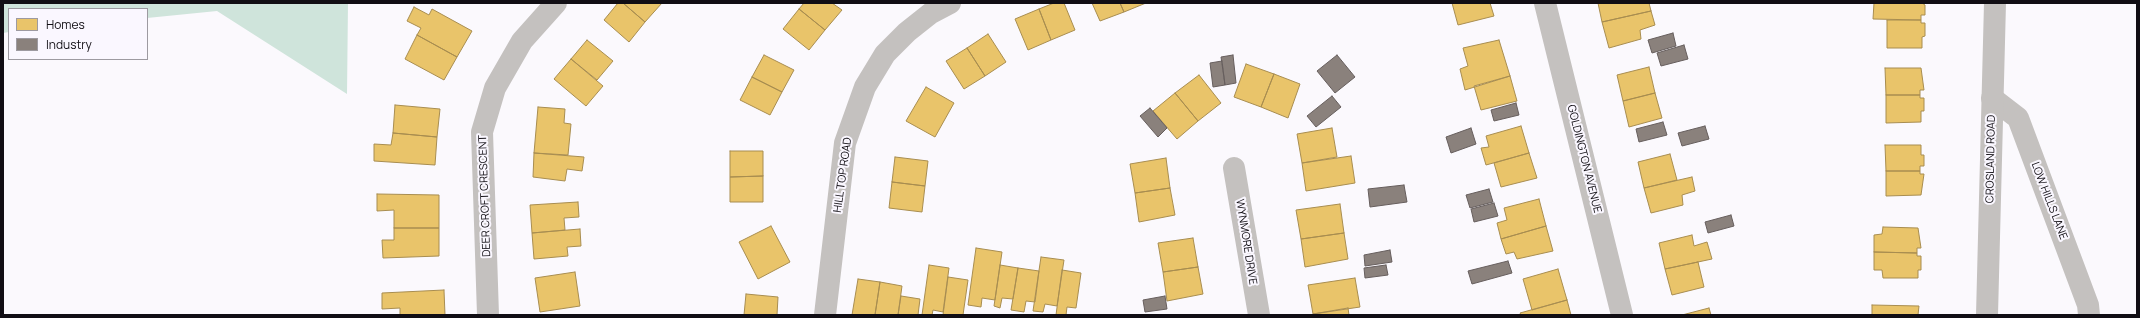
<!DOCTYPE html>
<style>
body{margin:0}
#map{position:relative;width:2140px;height:318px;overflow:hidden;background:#fbf9fd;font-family:Manrope,sans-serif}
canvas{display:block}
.frame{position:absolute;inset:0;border:4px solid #110e14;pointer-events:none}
.legend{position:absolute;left:8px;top:8px;width:140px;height:52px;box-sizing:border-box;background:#faf7ff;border:1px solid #9d9aa1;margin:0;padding:5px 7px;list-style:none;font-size:12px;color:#110e14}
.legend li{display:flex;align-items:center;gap:8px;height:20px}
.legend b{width:20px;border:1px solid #9d9aa1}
</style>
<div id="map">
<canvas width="2140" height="318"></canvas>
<div class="frame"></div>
<ul class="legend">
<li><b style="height:11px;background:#e9c46a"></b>Homes</li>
<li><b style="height:11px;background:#8a817c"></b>Industry</li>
</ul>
</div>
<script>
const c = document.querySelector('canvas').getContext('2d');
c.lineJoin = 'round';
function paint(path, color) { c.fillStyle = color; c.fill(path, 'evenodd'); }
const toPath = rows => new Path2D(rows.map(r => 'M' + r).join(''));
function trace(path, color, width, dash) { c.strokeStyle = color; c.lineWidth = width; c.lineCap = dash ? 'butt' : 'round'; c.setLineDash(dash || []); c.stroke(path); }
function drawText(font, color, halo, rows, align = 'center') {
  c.font = font + ' Manrope,sans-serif'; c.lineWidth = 4; c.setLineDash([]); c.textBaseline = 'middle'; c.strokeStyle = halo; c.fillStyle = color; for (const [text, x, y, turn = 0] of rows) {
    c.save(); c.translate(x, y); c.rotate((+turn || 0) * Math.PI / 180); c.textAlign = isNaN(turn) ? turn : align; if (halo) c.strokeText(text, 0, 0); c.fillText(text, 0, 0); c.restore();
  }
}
paint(toPath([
 [3,3,348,3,347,94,217,11,147,18,147,9,9,9,9,32,3,33]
]), '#cfe4db');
const homes = toPath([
 [618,3,623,3,645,22,629,42,604,20,618,3],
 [623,3,662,3,645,22,623,3],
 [804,3,832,3,842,10,825,30,799,9,804,3],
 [1054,3,1064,3,1075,30,1051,40,1039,9,1054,3],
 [1092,3,1120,3,1124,12,1100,21,1092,3],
 [1120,3,1146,3,1124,12,1120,3],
 [1452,3,1490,3,1494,16,1458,25,1452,3],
 [1598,3,1649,3,1651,11,1602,22,1598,3],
 [1874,3,1922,3,1925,5,1925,15,1921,15,1921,20,1873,19,1874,3],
 [414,7,429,15,432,9,472,31,457,57,417,35,421,28,407,21,414,7],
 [799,9,825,30,809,50,783,29,799,9],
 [1039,9,1051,40,1028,50,1015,19,1039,9],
 [1651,11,1655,25,1640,30,1641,39,1609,48,1602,22,1651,11],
 [1887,20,1921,20,1921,23,1925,23,1925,36,1922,37,1922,48,1887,48,1887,20],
 [988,34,1006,62,985,76,967,48,988,34],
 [417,35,457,57,444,80,405,59,417,35],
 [587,40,613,61,597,80,571,59,587,40],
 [1499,40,1510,76,1465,90,1460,69,1468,66,1463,48,1499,40],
 [967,48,985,76,964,89,946,61,967,48],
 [764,55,794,70,782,92,752,77,764,55],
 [571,59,603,86,586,106,554,79,571,59],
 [1246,64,1274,74,1261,107,1234,97,1246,64],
 [1649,67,1655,93,1623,101,1617,75,1649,67],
 [1885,68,1921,68,1924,90,1920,90,1920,95,1886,95,1885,68],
 [1274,74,1300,84,1288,118,1261,107,1274,74],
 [1199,75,1221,103,1198,121,1175,93,1199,75],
 [1510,76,1517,101,1481,110,1474,86,1510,76],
 [752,77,782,92,770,115,740,100,752,77],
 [926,87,954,103,935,137,906,121,926,87],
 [1175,93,1198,121,1177,139,1153,111,1175,93],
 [1655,93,1662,118,1629,127,1623,101,1655,93],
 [1886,95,1920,95,1920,98,1924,98,1924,111,1921,111,1921,122,1886,123,1886,95],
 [395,105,440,109,437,137,393,133,395,105],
 [538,107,565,109,564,123,571,124,568,155,534,153,538,107],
 [1521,126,1529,153,1486,165,1481,148,1489,147,1486,136,1521,126],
 [1332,128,1337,157,1302,163,1297,134,1332,128],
 [393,133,437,137,435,165,374,161,374,144,391,145,393,133],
 [1885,145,1921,145,1921,155,1924,155,1924,166,1920,166,1920,171,1886,171,1885,145],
 [730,151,763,151,763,176,730,177,730,151],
 [534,153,584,157,582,171,567,169,565,181,533,177,534,153],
 [1529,153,1537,178,1501,187,1494,163,1529,153],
 [1670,154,1677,180,1644,188,1638,162,1670,154],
 [1351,156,1355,183,1306,191,1302,163,1351,156],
 [895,157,928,161,925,186,892,182,895,157],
 [1166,158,1170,188,1135,193,1130,164,1166,158],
 [1886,171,1920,171,1920,174,1924,174,1921,195,1886,196,1886,171],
 [763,176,763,202,730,202,730,177,763,176],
 [1692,177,1695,191,1682,195,1683,205,1651,213,1644,188,1692,177],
 [892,182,925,186,922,212,889,208,892,182],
 [1170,188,1175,215,1139,222,1135,193,1170,188],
 [377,194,439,195,439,228,394,228,394,210,377,211,377,194],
 [1539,199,1546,226,1501,239,1497,223,1507,220,1504,208,1539,199],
 [578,202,579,217,564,218,565,230,532,233,530,205,578,202],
 [1340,204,1344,233,1301,239,1296,210,1340,204],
 [771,226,790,262,758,279,739,242,771,226],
 [1546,226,1553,251,1517,259,1514,252,1506,254,1501,239,1546,226],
 [1883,227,1918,228,1921,248,1917,248,1917,253,1874,252,1874,235,1882,234,1883,227],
 [394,228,439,228,439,256,383,258,382,240,394,240,394,228],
 [580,229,581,246,567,247,568,256,534,259,532,233,580,229],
 [1344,233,1348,259,1305,267,1301,239,1344,233],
 [1692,235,1694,246,1707,242,1712,259,1665,269,1659,243,1692,235],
 [1193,238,1198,267,1163,272,1158,243,1193,238],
 [976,248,1002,252,995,300,982,298,981,307,968,305,976,248],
 [1874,252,1917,253,1917,256,1921,256,1921,270,1918,270,1918,278,1883,278,1882,270,1874,270,1874,252],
 [1041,257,1064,260,1057,306,1045,304,1043,312,1033,311,1041,257],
 [1698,262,1704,287,1672,295,1665,269,1698,262],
 [929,265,949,268,943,312,933,310,932,315,922,315,929,265],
 [1000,265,1018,268,1013,299,1002,298,1000,308,994,306,1000,265],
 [1198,267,1203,294,1167,301,1163,272,1198,267],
 [1018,268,1039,271,1035,302,1026,301,1024,312,1011,310,1018,268],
 [1558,269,1567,300,1532,310,1523,279,1558,269],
 [1062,270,1081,273,1076,308,1067,307,1066,315,1056,315,1062,270],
 [575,272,580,306,540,312,535,278,575,272],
 [948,277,968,280,963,315,943,315,948,277],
 [1355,278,1360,307,1313,314,1308,285,1355,278],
 [858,279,880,282,875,315,852,315,858,279],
 [880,282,902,286,898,315,875,315,880,282],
 [444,290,445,315,400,315,400,308,382,309,382,293,444,290],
 [746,294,778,297,777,315,744,315,746,294],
 [901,296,920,299,918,315,898,315,901,296],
 [1567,300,1571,315,1521,315,1520,313,1567,300],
 [1872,305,1919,306,1918,315,1872,315,1872,305],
 [1348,308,1349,315,1313,315,1313,314,1348,308],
 [1709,308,1711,315,1682,315,1709,308]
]);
paint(homes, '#e9c46a');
trace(homes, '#a88d50', 1);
const industry = toPath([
 [1673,33,1676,46,1652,53,1648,40,1673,33],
 [1684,45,1688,59,1661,66,1657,53,1684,45],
 [1233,55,1236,83,1225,85,1221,57,1233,55],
 [1337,55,1355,77,1335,93,1317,71,1337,55],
 [1222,61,1225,85,1213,87,1210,63,1222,61],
 [1332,96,1341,107,1316,127,1307,116,1332,96],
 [1516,103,1519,115,1494,121,1491,110,1516,103],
 [1150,108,1167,128,1158,137,1140,116,1150,108],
 [1663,122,1667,135,1639,142,1636,129,1663,122],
 [1705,126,1709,139,1682,146,1678,133,1705,126],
 [1471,128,1476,144,1451,153,1446,137,1471,128],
 [1404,185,1407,202,1370,207,1368,189,1404,185],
 [1489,189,1493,202,1470,208,1466,195,1489,189],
 [1494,203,1498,216,1474,222,1471,209,1494,203],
 [1731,215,1734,226,1708,233,1705,222,1731,215],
 [1390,250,1392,262,1365,266,1364,255,1390,250],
 [1508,261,1512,273,1472,284,1468,271,1508,261],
 [1386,265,1388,275,1365,278,1364,268,1386,265],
 [1165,296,1167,309,1145,312,1143,300,1165,296]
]);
paint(industry, '#8a817c');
trace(industry, '#665e5d', 1);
trace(toPath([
 [1545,3,1622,315],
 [1992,98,2018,118,2088,305,2089,315],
 [1234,168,1259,315],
 [488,315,482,132,495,88,522,41,556,3],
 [825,315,845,143,865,87,885,54,907,32,931,13,950,3]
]), '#c4c1bf', 22);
trace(toPath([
 [1987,315,1995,3]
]), '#c4c1bf', 22);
drawText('11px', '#110e14', '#faf7ff', [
 ["GOLDINGTON AVENUE",1584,159,76],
 ["CROSLAND ROAD",1991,159,-89],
 ["HILL TOP ROAD",843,175,-82],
 ["DEER CROFT CRESCENT",485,196,-92],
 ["LOW HILLS LANE",2049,201,69],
 ["WYNMORE DRIVE",1246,242,81]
]);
</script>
